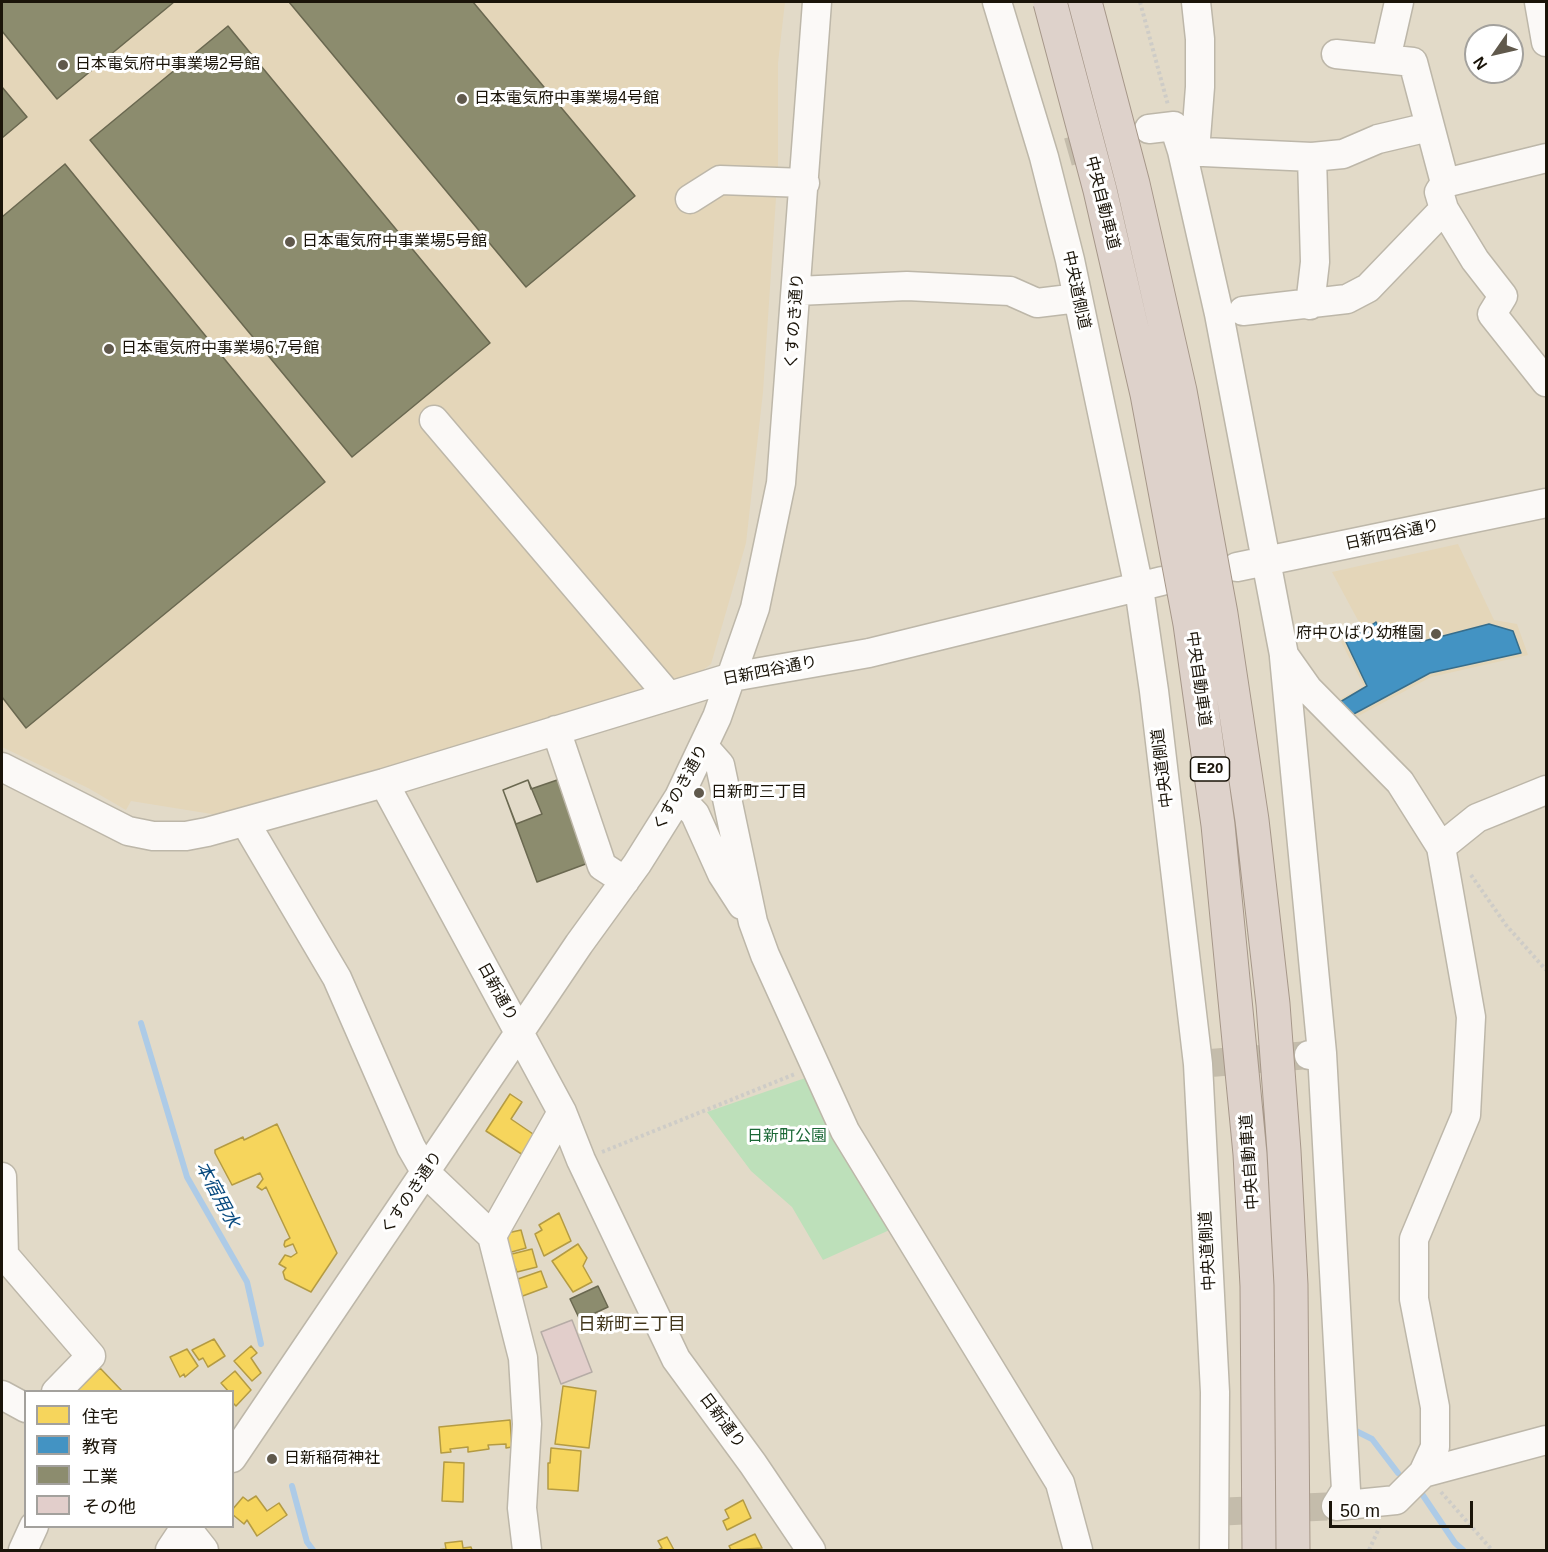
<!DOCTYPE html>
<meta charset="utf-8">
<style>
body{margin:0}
#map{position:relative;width:1548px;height:1552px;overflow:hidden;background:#e2dac8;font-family:Arial,"Noto Sans JP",sans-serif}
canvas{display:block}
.frame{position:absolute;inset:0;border:3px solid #1a1409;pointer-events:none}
.legend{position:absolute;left:24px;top:1390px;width:210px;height:138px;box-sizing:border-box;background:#fff;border:2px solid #a3a19d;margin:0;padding:8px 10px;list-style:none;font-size:18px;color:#1a1409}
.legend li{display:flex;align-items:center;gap:12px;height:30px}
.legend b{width:30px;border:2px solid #a3a19d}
.north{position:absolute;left:1464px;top:24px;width:60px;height:60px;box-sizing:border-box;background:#fff;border:2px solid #a3a19d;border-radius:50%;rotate:236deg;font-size:16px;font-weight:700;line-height:24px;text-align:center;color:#1a1409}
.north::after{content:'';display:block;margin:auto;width:21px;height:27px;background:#60594c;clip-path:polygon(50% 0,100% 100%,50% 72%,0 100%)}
.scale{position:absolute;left:1329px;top:1501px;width:144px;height:27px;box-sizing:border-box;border:3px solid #1a1409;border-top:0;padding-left:8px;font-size:18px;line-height:21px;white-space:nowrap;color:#1a1409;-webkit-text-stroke:4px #fff;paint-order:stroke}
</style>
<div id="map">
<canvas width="1548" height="1552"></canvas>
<div class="frame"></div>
<ul class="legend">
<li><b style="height:16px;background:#f6d55c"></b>住宅</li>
<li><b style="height:16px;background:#4393c3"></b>教育</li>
<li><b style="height:16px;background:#8c8c6e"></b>工業</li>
<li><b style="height:16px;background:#e2cecb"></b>その他</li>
</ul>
<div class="north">N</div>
<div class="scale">50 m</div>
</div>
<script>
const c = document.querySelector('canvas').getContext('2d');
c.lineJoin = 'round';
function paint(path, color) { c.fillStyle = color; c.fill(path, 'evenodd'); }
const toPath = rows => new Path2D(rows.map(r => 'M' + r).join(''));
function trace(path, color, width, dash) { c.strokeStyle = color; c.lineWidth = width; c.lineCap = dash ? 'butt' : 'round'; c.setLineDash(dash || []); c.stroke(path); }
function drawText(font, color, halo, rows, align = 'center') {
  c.font = font + ' Arial,"Noto Sans JP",sans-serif'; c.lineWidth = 6; c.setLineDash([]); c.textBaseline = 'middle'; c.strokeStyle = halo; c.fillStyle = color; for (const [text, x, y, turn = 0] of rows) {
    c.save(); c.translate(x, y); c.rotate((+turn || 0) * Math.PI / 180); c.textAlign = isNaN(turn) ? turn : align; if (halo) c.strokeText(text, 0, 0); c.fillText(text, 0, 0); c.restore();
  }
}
paint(toPath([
 [2,2,785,2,778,63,778,168,763,392,746,543,711,664,695,676,224,816,131,801,126,810,88,788,2,747],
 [1458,544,1494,620,1517,624,1528,655,1431,677,1349,721,1331,704,1364,686,1341,642,1361,626,1332,572]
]), '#e4d6b9');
paint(toPath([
 [811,1076,894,1228,823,1260,792,1207,751,1171,707,1112]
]), '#bde0ba');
const homes = toPath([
 [510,1094,522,1102,511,1119,536,1136,523,1155,486,1131,510,1094],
 [277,1124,337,1253,311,1292,285,1279,283,1272,286,1268,279,1264,285,1255,291,1257,297,1253,293,1244,285,1247,284,1245,285,1241,290,1238,266,1187,262,1190,257,1187,263,1179,260,1173,232,1185,215,1153,215,1150,243,1137,244,1140,277,1124],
 [559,1213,571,1241,544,1256,535,1234,542,1230,539,1225,559,1213],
 [521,1230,526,1248,508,1253,503,1234,521,1230],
 [578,1244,587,1258,583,1266,592,1282,573,1292,552,1261,578,1244],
 [532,1249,537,1267,517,1272,515,1267,511,1268,508,1255,532,1249],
 [541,1271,547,1287,520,1297,515,1280,541,1271],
 [214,1339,225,1356,208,1367,203,1358,199,1360,192,1350,214,1339],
 [251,1346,257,1353,251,1358,261,1373,252,1381,234,1361,251,1346],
 [187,1349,198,1366,185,1377,184,1374,180,1377,170,1357,187,1349],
 [100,1368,123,1392,76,1392,100,1368],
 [235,1371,251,1390,236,1406,232,1402,232,1392,229,1392,221,1383,235,1371],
 [563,1386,596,1391,589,1448,555,1444,563,1386],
 [510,1420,512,1447,506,1448,506,1444,488,1445,489,1449,468,1452,468,1447,450,1449,451,1452,441,1453,439,1427,510,1420],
 [551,1448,581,1451,578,1491,548,1489,548,1463,550,1463,551,1448],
 [444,1462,464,1463,463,1502,442,1501,444,1462],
 [256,1496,267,1511,279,1503,287,1515,257,1536,247,1520,244,1524,232,1514,232,1510,243,1497,248,1501,256,1496],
 [743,1500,751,1518,727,1530,723,1521,729,1518,725,1510,743,1500],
 [755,1534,762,1548,731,1550,729,1546,755,1534],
 [667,1537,674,1550,658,1550,662,1548,658,1541,667,1537],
 [462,1541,463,1548,471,1547,472,1550,437,1550,446,1549,445,1543,462,1541]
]);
paint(homes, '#f6d55c');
trace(homes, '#b49b43', 1.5);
const schools = toPath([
 [1376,622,1380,630,1402,637,1414,631,1420,642,1489,624,1513,631,1521,653,1430,673,1350,716,1340,702,1367,686,1346,642,1376,622]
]);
paint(schools, '#4393c3');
trace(schools, '#376d8b', 1.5);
const industry = toPath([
 [2,2,174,2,57,99,2,31,2,2],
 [289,2,473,2,635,196,526,287,289,2],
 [228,26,490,343,352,457,90,140,228,26],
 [2,87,27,117,2,138,2,87],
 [65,164,325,482,26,728,2,697,2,217,65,164],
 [563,778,591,862,537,882,503,790,528,780,531,789,563,778],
 [528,780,542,814,516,824,503,790,528,780],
 [598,1286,608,1307,580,1320,570,1299,598,1286]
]);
paint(industry, '#8c8c6e');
trace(industry, '#6a6850', 1.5);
trace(toPath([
 [141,1023,187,1177,247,1282,261,1344],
 [1354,1430,1372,1439,1398,1473],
 [292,1486,307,1542,313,1550],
 [1422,1494,1455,1543,1463,1550]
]), '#adcbe7', 6);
const building = toPath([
 [572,1320,592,1372,561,1384,541,1332,572,1320]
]);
paint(building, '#e2cecb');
trace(building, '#b6aca6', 1.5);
trace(toPath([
 [1068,152,1110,140],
 [1198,1064,1309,1055],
 [1215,1512,1336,1506]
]), '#c4bcab', 28, [28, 14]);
const minor = toPath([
 [997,2,1044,157,1070,260,1139,588,1154,691,1198,1064,1215,1392,1214,1550],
 [1539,2,1546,42],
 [1336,54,1413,62,1445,183],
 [1386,59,1399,2],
 [1149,129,1174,126,1182,151,1219,314,1284,655,1308,689,1400,782,1441,847,1471,1017,1466,1115,1414,1239,1414,1299,1435,1407,1435,1447,1423,1473,1396,1500,1336,1506],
 [1182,151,1312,157,1343,154,1378,139,1429,127],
 [1195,151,1200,87,1200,39,1196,2],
 [690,199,720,180,805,183],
 [1444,209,1475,260,1503,296,1492,314,1546,382],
 [797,291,907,286,1010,291,1037,303,1078,298],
 [1310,305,1315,262,1312,157],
 [1243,311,1347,299,1368,288,1444,209,1439,192,1445,183,1546,158],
 [434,420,668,695],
 [1237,567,1546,503],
 [1284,657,1322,1053],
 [556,730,602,866,625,881],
 [705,748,720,765,753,922,765,955,845,1131,1060,1483,1078,1550],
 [2,767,128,831,153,836,186,836,207,832,384,783,732,677,869,653,1162,581],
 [384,783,562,1112,581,1160,676,1359,753,1464,811,1550],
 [679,797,695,814,722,874,742,905],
 [245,822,337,978,411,1147,426,1173,492,1236,523,1358,527,1424,522,1508,527,1550],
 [1441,847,1477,818,1546,790],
 [1309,1055,1322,1053,1346,1490,1336,1506],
 [2,1177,4,1255,91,1356,56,1392],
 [492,1236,562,1112],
 [2,1395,26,1408],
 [232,1458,579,944,637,864,679,797,717,717,755,608,781,483,817,2],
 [1423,1473,1546,1440],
 [185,1526,204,1550],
 [23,1550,34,1526],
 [170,1550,186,1526]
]);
trace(minor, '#bdb7a9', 31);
trace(toPath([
 [1140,2,1168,105],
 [1471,875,1506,925,1546,970],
 [602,1152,795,1074],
 [1441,1492,1492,1550],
 [1369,1550,1381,1524]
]), '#ceccc7', 4, [3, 3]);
trace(minor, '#fbf9f7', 28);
const highwayBridge = toPath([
 [1050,2,1100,190,1147,394,1190,624,1218,825,1250,1154,1257,1286,1259,1550],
 [1085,2,1133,184,1180,391,1221,614,1252,820,1273,1004,1284,1151,1291,1285,1293,1550]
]);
trace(highwayBridge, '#a69789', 35, []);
trace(highwayBridge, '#ded2cb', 33);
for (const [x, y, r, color] of [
 [63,65,6,"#60594c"],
 [462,99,6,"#60594c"],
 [290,242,6,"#60594c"],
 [109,349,6,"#60594c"],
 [1436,634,6,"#60594c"],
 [699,793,6,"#60594c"],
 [272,1459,6,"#60594c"]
]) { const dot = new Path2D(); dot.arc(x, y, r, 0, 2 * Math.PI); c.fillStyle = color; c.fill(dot); trace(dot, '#fff', 2); }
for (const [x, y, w] of [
 [1210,769,39]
]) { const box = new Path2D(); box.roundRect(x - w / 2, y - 12, w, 24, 4.5); c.fillStyle = '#fff'; c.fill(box); trace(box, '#1a1409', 1.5); }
drawText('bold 15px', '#1a1409', null, [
 ["E20",1210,769]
]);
drawText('16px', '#1a1409', '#fff', [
 ["日本電気府中事業場2号館",75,65],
 ["日本電気府中事業場4号館",474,99],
 ["日本電気府中事業場5号館",302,242],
 ["日本電気府中事業場6,7号館",121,349],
 ["府中ひばり幼稚園",1424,634,"right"],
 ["日新町三丁目",711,793],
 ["日新稲荷神社",284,1459]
], 'left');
drawText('16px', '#1a1409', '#fff', [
 ["中央自動車道",1102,203,76],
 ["中央道側道",1076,290,78],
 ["くすのき通り",795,321,-86],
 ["日新四谷通り",1392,535,-12],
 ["日新四谷通り",770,671,-11],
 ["中央自動車道",1198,679,82],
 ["中央道側道",1163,768,-97],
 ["くすのき通り",681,788,-61],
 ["日新通り",497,992,61],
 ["中央自動車道",1250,1162,-94],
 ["くすのき通り",412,1193,-56],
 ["中央道側道",1208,1251,-93],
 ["日新通り",722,1421,53]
]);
drawText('16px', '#1b6836', '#fff', [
 ["日新町公園",787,1137]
]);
drawText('italic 18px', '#084a7f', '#fff', [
 ["本宿用水",217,1195,62]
]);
drawText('18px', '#42361b', '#fff', [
 ["日新町三丁目",632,1325]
]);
</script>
